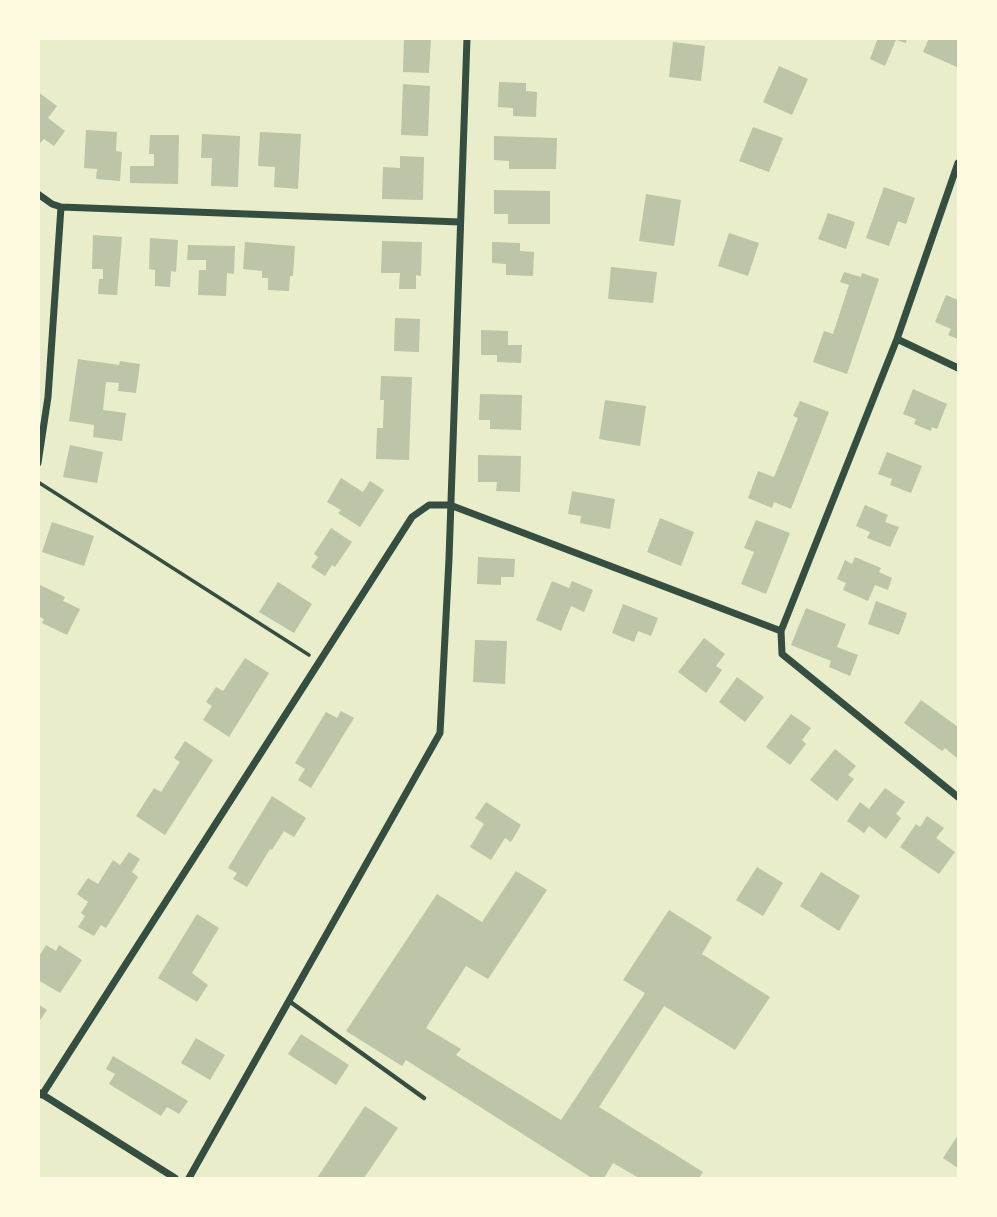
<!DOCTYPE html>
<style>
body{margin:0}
#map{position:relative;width:997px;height:1217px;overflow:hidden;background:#e9edc9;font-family:"Roboto Condensed",sans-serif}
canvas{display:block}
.frame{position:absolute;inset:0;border:40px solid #fefae0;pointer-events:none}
</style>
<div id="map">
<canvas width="997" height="1217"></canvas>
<div class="frame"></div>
</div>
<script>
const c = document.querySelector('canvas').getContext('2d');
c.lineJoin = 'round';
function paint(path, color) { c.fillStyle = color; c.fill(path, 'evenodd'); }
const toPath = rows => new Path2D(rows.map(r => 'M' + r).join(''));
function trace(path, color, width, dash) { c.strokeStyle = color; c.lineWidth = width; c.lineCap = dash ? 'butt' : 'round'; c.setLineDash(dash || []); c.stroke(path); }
paint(toPath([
 [404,38,431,38,429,73,403,72],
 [878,38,907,38,906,43,896,40,885,66,870,59],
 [929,38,958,38,957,67,923,52],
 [673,42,705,46,701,81,669,77],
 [779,66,808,79,792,115,763,102],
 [499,82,526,83,526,91,537,92,536,117,513,116,513,108,498,107],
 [403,84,430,86,428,136,401,135],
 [38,92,57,106,48,118,65,131,54,146,44,139,38,145],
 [753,127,783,138,769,172,739,161],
 [86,130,117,132,116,151,122,152,120,181,96,179,97,169,84,168],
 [260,132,301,134,298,189,274,187,275,167,258,166],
 [202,134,240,136,238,187,211,186,212,158,201,158],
 [150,135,179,135,178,184,130,183,130,166,154,166,154,154,149,154],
 [494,136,557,138,556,169,509,169,509,161,494,160],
 [400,156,424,157,423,200,382,199,383,167,400,168],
 [884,187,915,198,906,224,898,221,889,246,866,238],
 [494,190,550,191,550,224,508,224,508,214,494,214],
 [646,194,681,200,674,246,639,241],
 [828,213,855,222,846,249,818,239],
 [729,233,759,243,748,276,718,266],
 [93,235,122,237,117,295,98,294,99,279,103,279,103,269,92,269],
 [150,238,178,240,176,272,171,271,170,287,155,286,155,270,149,269],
 [382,241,422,242,421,276,416,275,416,289,399,289,400,273,381,273],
 [245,242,295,246,293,276,290,276,289,291,268,290,268,278,262,278,262,271,243,269],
 [492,242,520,243,520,251,534,252,533,276,506,275,506,264,492,263],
 [188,245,235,246,234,274,227,273,226,296,198,295,199,270,206,270,206,260,187,260],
 [611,267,657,272,653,303,608,299],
 [844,272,861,277,862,273,879,279,847,374,813,362,824,331,833,334,849,285,840,282],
 [946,295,958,300,958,339,948,335,951,329,935,322],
 [395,318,420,319,419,352,394,351],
 [481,330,508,331,508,345,522,345,521,363,497,362,497,355,481,355],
 [78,359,119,365,120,361,140,364,136,393,118,391,119,383,106,382,103,410,126,413,122,441,93,437,94,425,69,421],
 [381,376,412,377,409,460,376,459,377,428,383,428,384,400,380,400],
 [913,389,947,404,937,429,932,427,931,431,914,424,916,419,903,414],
 [480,394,522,395,521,430,490,429,490,420,479,420],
 [605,400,646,406,640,446,599,439],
 [800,401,829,412,791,509,774,502,772,508,748,498,758,471,774,477,798,418,793,416],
 [70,445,103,452,97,483,63,477],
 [887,452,922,466,911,493,890,485,892,479,878,474],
 [478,455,521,456,520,492,496,491,497,482,478,482],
 [341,478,363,492,370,481,384,490,360,527,338,513,341,510,327,502],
 [572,491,615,499,610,529,580,523,581,516,568,514],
 [865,505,888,515,885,522,899,527,890,547,867,538,870,532,856,526],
 [660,518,694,532,681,566,647,552],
 [756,520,790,533,766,594,741,584,754,552,744,548],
 [52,522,94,536,84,566,42,552],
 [331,528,352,542,335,567,332,565,325,576,311,567,318,557,314,554],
 [478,557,515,559,514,577,501,577,501,585,477,584],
 [855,557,881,568,879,572,892,578,888,590,875,585,868,601,843,590,846,583,837,579,845,560,852,564],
 [552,581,569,588,572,581,593,590,584,612,571,606,561,631,536,620],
 [278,582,312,604,294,633,259,612],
 [38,584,65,597,63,601,80,609,67,635,42,623,44,619,38,616],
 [876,601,907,613,899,635,868,624],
 [623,604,658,618,651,636,638,631,634,642,612,633],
 [806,608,846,624,837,647,858,655,850,676,829,667,831,661,791,645],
 [704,638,725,654,716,666,722,670,706,693,678,672],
 [475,640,507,641,505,684,473,682],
 [245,658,269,673,229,737,203,720,212,706,206,702,216,687,223,691],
 [737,677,764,697,745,722,719,702],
 [921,700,958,727,957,758,945,748,942,751,904,723],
 [341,711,354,718,311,788,298,780,305,769,295,763,326,712,337,718],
 [791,714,811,728,802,740,806,744,790,765,766,747],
 [185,741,213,760,165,835,136,816,154,788,161,792,180,762,174,758],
 [835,749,856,766,848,775,854,779,837,801,810,780],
 [885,788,905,802,896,814,901,818,886,839,869,826,864,833,847,821,860,802,869,809],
 [272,796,306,818,294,837,284,831,272,850,270,849,247,887,233,879,237,873,228,868],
 [486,802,521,825,511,842,505,838,491,860,470,847,484,824,475,818],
 [927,816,944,828,936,838,955,852,939,874,900,847,916,824,920,827],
 [129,852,140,859,132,872,138,877,106,928,101,925,94,936,78,927,85,916,81,913,88,902,77,894,88,878,98,884,113,860,120,865],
 [757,867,783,883,763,916,736,900],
 [516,871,547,890,488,979,466,966,426,1028,461,1049,456,1055,561,1120,645,993,623,980,669,910,712,937,702,954,770,997,735,1050,664,1006,599,1107,703,1172,699,1178,639,1178,613,1163,604,1178,592,1178,406,1060,402,1066,346,1031,437,894,482,922],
 [821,872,860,896,839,931,800,906],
 [197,914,219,928,192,973,208,985,197,1002,158,978],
 [46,945,56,951,59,945,82,960,60,993,38,980,38,958],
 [38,1004,47,1010,38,1023],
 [301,1034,349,1065,336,1085,288,1054],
 [196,1038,225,1055,210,1080,181,1063],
 [113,1056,188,1101,179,1114,167,1107,161,1116,109,1084,115,1074,106,1069],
 [365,1106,398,1128,364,1178,317,1178],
 [958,1135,958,1168,943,1158]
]), '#bcc5a7');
trace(toPath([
 [38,482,309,655]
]), '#344e41', 3.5);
trace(toPath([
 [289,1001,424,1098]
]), '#344e41', 4.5);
trace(toPath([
 [958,163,897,339,781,631,782,654,958,797],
 [38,194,52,204,61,207,460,222],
 [897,339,958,368],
 [38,463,48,397,61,207],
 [40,1093,175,1178],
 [42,1095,412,517,429,505,450,505,781,631],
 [189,1178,440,733,449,559,467,38]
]), '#344e41', 7);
</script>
